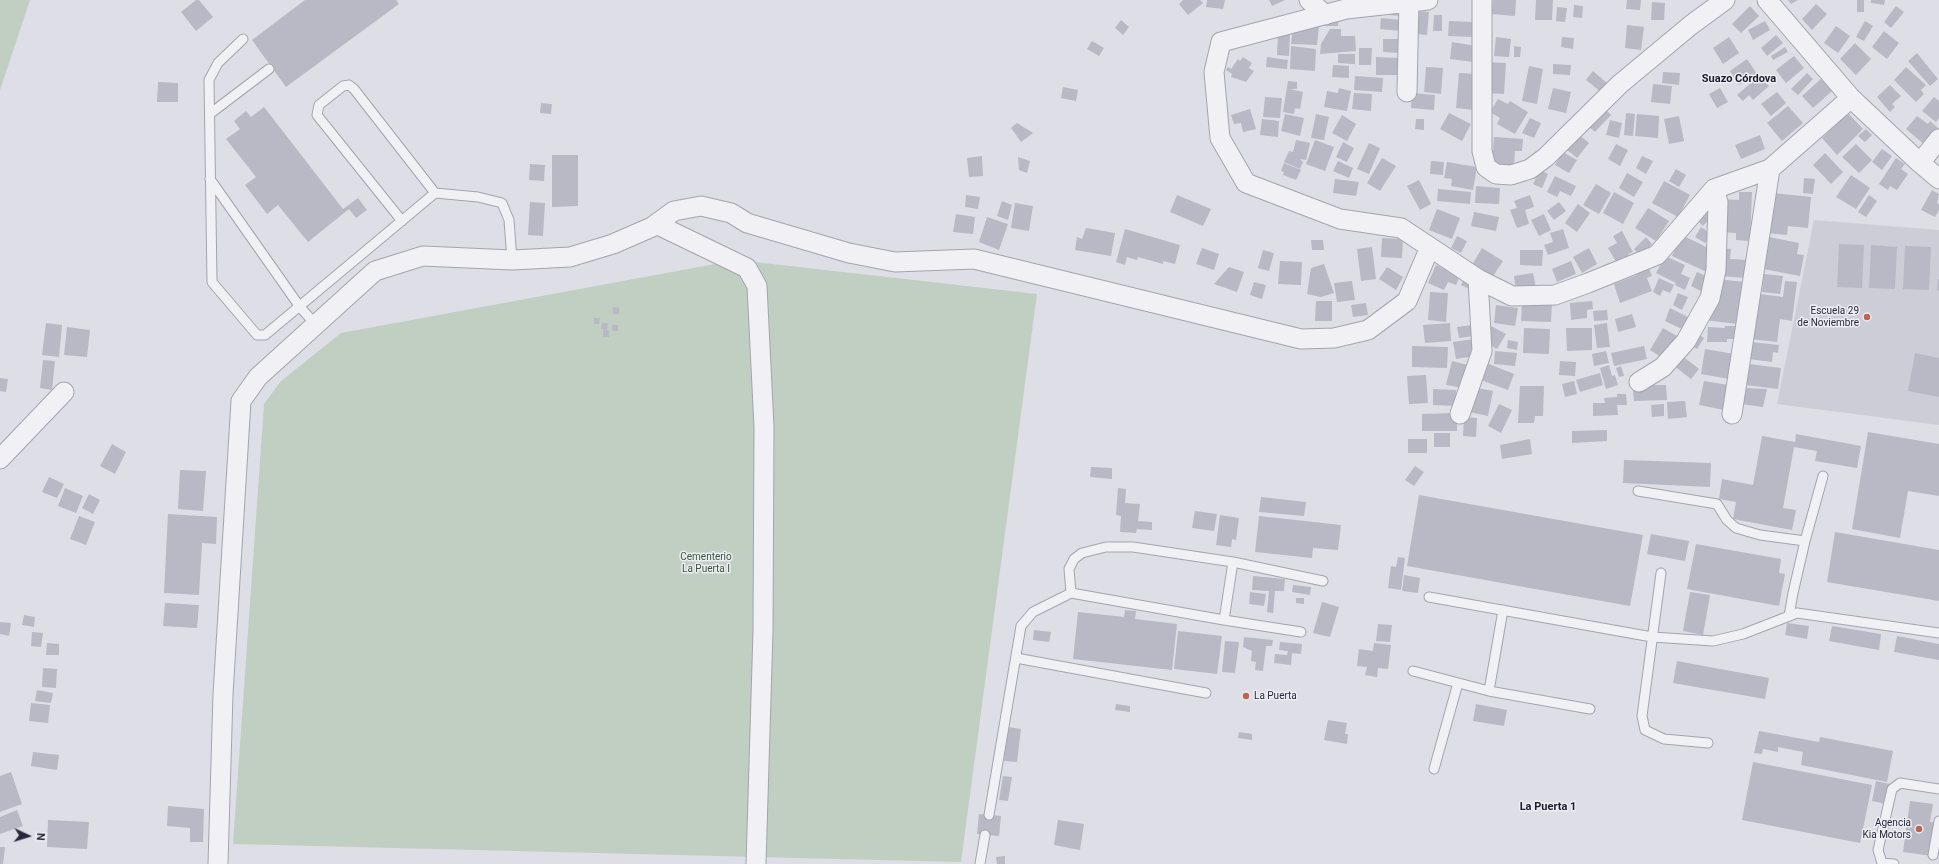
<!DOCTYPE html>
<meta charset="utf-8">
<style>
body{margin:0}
#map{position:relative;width:1939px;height:864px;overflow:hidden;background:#dedee6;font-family:Roboto,sans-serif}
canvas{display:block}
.north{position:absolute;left:8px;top:816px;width:40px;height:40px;-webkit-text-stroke:3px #ededf4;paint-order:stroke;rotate:94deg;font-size:11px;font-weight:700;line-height:16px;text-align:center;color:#29293b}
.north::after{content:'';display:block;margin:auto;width:14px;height:18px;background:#29293b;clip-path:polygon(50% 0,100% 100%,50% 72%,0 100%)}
</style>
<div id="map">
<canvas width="1939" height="864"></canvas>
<div class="north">N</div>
</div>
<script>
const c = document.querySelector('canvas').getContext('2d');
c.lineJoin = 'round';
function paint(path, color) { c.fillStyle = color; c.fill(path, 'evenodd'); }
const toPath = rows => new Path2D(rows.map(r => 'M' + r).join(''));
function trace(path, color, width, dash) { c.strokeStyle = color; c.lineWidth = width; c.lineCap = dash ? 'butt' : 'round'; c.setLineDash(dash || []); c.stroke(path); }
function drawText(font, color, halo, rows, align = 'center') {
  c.font = font + ' Roboto,sans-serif'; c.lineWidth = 3; c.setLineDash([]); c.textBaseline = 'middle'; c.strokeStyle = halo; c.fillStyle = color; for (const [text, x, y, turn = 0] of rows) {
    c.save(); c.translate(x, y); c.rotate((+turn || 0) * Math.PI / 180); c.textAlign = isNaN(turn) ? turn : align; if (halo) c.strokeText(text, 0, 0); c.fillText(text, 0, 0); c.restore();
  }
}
paint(toPath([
 [1814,220,1939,230,1939,425,1777,404]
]), '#cccdd7');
paint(toPath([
 [0,0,30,0,0,90],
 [737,260,1037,294,961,862,233,844,264,404,281,381,341,333]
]), '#c0cfc1');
paint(toPath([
 [196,0,199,0,213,17,196,31,181,12],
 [305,0,396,0,399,4,286,87,252,40],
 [1183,0,1200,0,1203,3,1188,15,1179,4],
 [1207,0,1225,0,1223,9,1206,7],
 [1269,0,1285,0,1272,6],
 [1493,0,1516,0,1515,16,1492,14],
 [1536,0,1553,0,1552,20,1535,20],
 [1627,0,1641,0,1640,10,1626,9],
 [1788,0,1798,0,1791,4],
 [1857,0,1864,0,1864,12,1857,12],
 [1871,0,1885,0,1884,5,1871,3],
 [1652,2,1665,3,1664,20,1651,20],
 [1816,4,1827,14,1812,30,1802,19],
 [1574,5,1583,6,1582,18,1573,17],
 [1750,6,1759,16,1741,33,1732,24],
 [1896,6,1904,12,1891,28,1884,22],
 [1401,7,1400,16,1378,14],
 [1557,7,1567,8,1565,22,1556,21],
 [1417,11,1429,12,1427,35,1415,34],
 [1339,14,1338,26,1325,26,1326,17],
 [1434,15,1442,15,1442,31,1433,31],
 [1381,18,1402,20,1401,31,1380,29],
 [1121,20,1129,27,1123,35,1115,28],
 [1449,21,1473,22,1472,37,1448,36],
 [1765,21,1770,30,1753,40,1748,30],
 [1865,21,1873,26,1864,41,1856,37],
 [1627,25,1644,27,1641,50,1625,48],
 [1319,26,1317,45,1291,44,1293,29],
 [1836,26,1850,36,1838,53,1824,43],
 [1330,29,1341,29,1341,36,1355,36,1356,51,1320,54,1321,44],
 [1884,31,1899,43,1887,59,1872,47],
 [1278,33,1290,34,1289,56,1277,55],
 [1776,35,1783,43,1767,56,1761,48],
 [1496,37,1511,39,1509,57,1494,56],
 [1562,37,1574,38,1573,49,1561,47],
 [1729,37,1739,53,1723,64,1713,48],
 [1383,39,1400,39,1400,53,1383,52],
 [1092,41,1104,48,1099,56,1087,49],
 [1452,42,1476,46,1474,62,1450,59],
 [1855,43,1871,59,1856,75,1840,59],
 [1291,46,1316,49,1315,71,1290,69],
 [1514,46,1521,47,1520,57,1514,57],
 [1785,47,1788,52,1773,60,1771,56],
 [1359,48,1372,48,1371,65,1359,65],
 [1917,53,1938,79,1930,86,1908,61],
 [1338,54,1355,54,1355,64,1338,63],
 [1794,56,1804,68,1786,83,1776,70],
 [1243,57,1252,63,1249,68,1254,71,1246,82,1231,77,1232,74,1226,70,1228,67,1231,69,1238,59,1240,61],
 [1267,57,1288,60,1287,69,1266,67],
 [1376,57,1399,58,1398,75,1376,75],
 [1747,59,1757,74,1739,85,1730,71],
 [1488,62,1506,63,1504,94,1486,93],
 [1553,64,1571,65,1570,75,1553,74],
 [1333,65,1349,66,1349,78,1332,77],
 [1529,66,1543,69,1537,104,1522,101],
 [1426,67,1443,68,1441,94,1424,92],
 [1906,67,1926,85,1921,90,1924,94,1916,102,1894,80],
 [1593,71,1608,84,1601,92,1586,80],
 [1663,72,1680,73,1679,85,1662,83],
 [1459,73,1476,74,1474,110,1456,108],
 [1807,73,1813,79,1798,95,1791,89],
 [1355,76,1383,78,1382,92,1354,90],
 [1759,76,1769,86,1753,100,1749,95,1743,101,1737,95],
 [1821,79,1832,91,1813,108,1802,96],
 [1288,81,1297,82,1297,89,1290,89,1303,92,1300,109,1295,108,1294,114,1283,112],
 [158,82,178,83,178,102,157,102],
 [1653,84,1672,86,1670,104,1651,102],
 [1890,85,1901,96,1892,104,1895,107,1890,112,1877,97],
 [1063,87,1078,90,1076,101,1061,98],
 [1339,88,1351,91,1347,111,1324,107,1327,91,1338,93],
 [1553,88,1571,92,1566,113,1548,109],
 [1720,88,1728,102,1717,108,1709,94],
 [1777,92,1786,103,1771,116,1761,104],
 [1354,93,1372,94,1371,111,1352,109],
 [1412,93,1435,95,1434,110,1411,108],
 [1265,97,1282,98,1280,118,1263,117],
 [1934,97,1939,101,1939,118,1936,122,1922,111],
 [1498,99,1508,104,1510,101,1528,112,1515,134,1497,124,1500,118,1490,112],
 [541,103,552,104,551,114,540,113],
 [1788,106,1803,123,1782,141,1767,123],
 [264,107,343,209,358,198,367,210,356,218,349,209,308,242,278,205,267,214,245,185,256,177,226,139,240,129,234,121,246,111,251,117],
 [1604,108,1611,115,1595,132,1588,126],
 [1250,109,1256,129,1243,132,1241,123,1234,124,1231,115],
 [1449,113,1471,124,1462,141,1440,129],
 [1626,113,1635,114,1633,136,1624,135],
 [1848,113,1863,129,1837,155,1822,138],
 [1285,114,1304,118,1300,136,1281,131],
 [1316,114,1329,117,1324,140,1311,138],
 [1637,114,1659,116,1658,138,1635,136],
 [1342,115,1356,124,1347,141,1332,133],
 [1679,116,1684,141,1669,144,1664,119],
 [1917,116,1928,124,1930,121,1939,129,1925,145,1906,129],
 [1530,118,1541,123,1534,138,1522,133],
 [1262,119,1279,121,1278,137,1260,135],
 [1416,119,1424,119,1424,130,1415,129],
 [1610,120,1622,123,1619,138,1606,135],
 [1017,123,1033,133,1021,142,1011,128],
 [1866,129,1872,135,1865,142,1858,136],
 [1578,134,1589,143,1577,158,1566,149],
 [1760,135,1765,149,1741,159,1735,145],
 [1494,137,1523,139,1522,151,1515,151,1514,166,1492,165],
 [1296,140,1310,143,1306,160,1300,159,1303,162,1300,169,1284,162,1289,151,1293,152],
 [1315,140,1334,147,1325,171,1306,164],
 [1343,142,1354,148,1347,162,1336,157],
 [1369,143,1380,148,1369,174,1357,169],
 [1616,144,1628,150,1620,166,1608,159],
 [1856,144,1872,160,1859,173,1842,157],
 [1882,149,1892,156,1882,170,1872,162],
 [1563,152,1577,160,1569,173,1555,165],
 [1825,153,1843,172,1831,184,1813,165],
 [552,155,578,155,578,206,552,207],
 [982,156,983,176,969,177,967,158],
 [1642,156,1653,161,1646,174,1636,168],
 [1018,157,1030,161,1027,173,1019,170],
 [1382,158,1396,166,1380,191,1367,183],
 [1896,158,1905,164,1901,169,1908,174,1897,190,1890,186,1888,190,1879,184],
 [1338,161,1353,168,1349,178,1333,171],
 [1431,161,1444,162,1443,175,1430,174],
 [1447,162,1477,167,1473,190,1451,186,1452,179,1444,178],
 [1284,163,1301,170,1296,180,1283,175,1284,172,1281,171],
 [530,164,545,165,544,181,529,180],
 [1676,169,1686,175,1679,187,1669,181],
 [1540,170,1548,174,1542,188,1533,184],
 [1627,173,1643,182,1634,197,1619,188],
 [1851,175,1870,188,1856,209,1836,197],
 [1555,176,1576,186,1571,196,1560,191,1557,197,1547,192],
 [1804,178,1815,179,1813,194,1803,193],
 [1335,179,1359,182,1356,196,1333,193],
 [1419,180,1431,204,1420,210,1407,186],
 [1664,181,1690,195,1678,217,1652,203],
 [1596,184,1611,193,1599,214,1583,205],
 [1476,186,1500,188,1499,204,1475,203],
 [1438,189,1471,192,1470,204,1437,201],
 [1932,190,1939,194,1937,203,1939,204,1939,210,1935,217,1921,210],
 [1614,192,1634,203,1623,224,1603,213],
 [1739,192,1752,192,1750,241,1736,240,1736,233,1720,232,1721,199,1739,200],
 [1773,193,1811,197,1808,228,1788,226,1787,235,1766,233],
 [966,195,980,197,978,209,965,207],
 [1177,195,1211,209,1203,226,1170,212],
 [1530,195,1534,207,1525,210,1529,224,1517,228,1510,210,1517,208,1514,201],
 [1869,195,1877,201,1866,217,1858,212],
 [1002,201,1012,205,1008,220,997,216],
 [530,202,545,203,543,236,528,235],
 [1559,202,1566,211,1554,220,1547,211],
 [1015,203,1033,206,1029,231,1011,228],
 [1578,204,1590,213,1577,232,1565,223],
 [1648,208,1669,221,1656,241,1635,228],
 [1707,208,1714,214,1703,226,1697,220],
 [1437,209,1460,218,1452,239,1429,230],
 [1474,212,1499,217,1496,231,1471,226],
 [956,214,975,217,973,234,953,232],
 [1544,214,1551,230,1539,236,1531,220],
 [987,217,1008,224,999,250,979,242],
 [1701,227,1711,234,1705,243,1695,237],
 [1086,228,1115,233,1111,256,1075,250,1077,237,1082,239],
 [1125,229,1180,245,1175,264,1163,261,1163,264,1138,257,1137,260,1127,257,1125,265,1116,262],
 [1563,229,1569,248,1548,255,1544,245,1553,242,1550,233],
 [1622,231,1633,252,1628,254,1631,258,1618,265,1608,248,1617,243,1613,236],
 [1682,235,1710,249,1711,274,1672,256],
 [1457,236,1467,241,1461,253,1451,248],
 [1646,237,1652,244,1640,256,1634,249],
 [1769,237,1799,243,1797,254,1804,255,1800,276,1763,269],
 [1382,238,1403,239,1402,258,1381,257],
 [1311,240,1323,240,1324,250,1312,250],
 [1839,244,1864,245,1862,288,1837,287],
 [1871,245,1897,247,1895,289,1869,288],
 [1905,246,1931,247,1929,290,1903,289],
 [1372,247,1376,279,1361,281,1357,249],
 [1202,248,1219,254,1214,270,1196,264],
 [1482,248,1503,261,1492,278,1472,265],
 [1589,248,1597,264,1582,273,1573,257],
 [1720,248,1731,249,1730,259,1747,260,1746,278,1719,276],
 [1263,250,1274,253,1269,271,1258,268],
 [1520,250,1543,250,1542,266,1520,265],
 [1665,256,1685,265,1681,274,1690,278,1685,290,1675,285,1676,283,1656,273],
 [1280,261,1302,262,1301,285,1278,284],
 [1571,261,1576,274,1557,282,1552,269],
 [1324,264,1334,293,1321,297,1307,294,1311,268],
 [1436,265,1460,276,1456,285,1448,282,1444,290,1428,283],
 [1648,266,1652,276,1647,278,1652,291,1620,303,1614,284,1637,275,1636,271],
 [1229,267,1244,272,1237,292,1214,284],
 [1387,267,1403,277,1396,290,1379,279],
 [1697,272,1712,279,1705,293,1691,286],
 [1533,273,1536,288,1516,292,1514,276],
 [1764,274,1783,276,1780,294,1762,292],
 [1465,277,1472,280,1469,289,1461,285],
 [1659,278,1674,285,1670,293,1663,290,1660,296,1653,292],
 [1716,279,1745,282,1738,324,1704,320],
 [1938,279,1939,279,1939,291,1937,290],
 [1352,281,1355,300,1337,302,1334,283],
 [1785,281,1797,282,1792,321,1780,319,1777,342,1750,339,1754,316,1757,316,1760,294,1783,297],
 [1254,282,1266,285,1262,299,1250,295],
 [1430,292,1448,293,1446,322,1428,320],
 [1678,293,1688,297,1682,310,1673,305],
 [1316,301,1332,301,1332,321,1315,321],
 [1592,301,1593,309,1587,310,1587,318,1571,320,1570,303],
 [1522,302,1552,303,1551,322,1521,321],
 [1366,303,1368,315,1353,317,1351,305],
 [1496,305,1518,308,1515,326,1494,323],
 [613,307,619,308,619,314,613,314],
 [1670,308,1692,319,1686,331,1665,321],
 [1607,310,1608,320,1594,321,1593,311],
 [1632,314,1636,327,1618,332,1615,319],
 [594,318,600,318,599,324,594,324],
 [46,323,62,325,59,357,42,355],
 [602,323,608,323,607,330,601,329],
 [1450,323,1451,341,1425,343,1423,325],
 [1607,323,1610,347,1597,348,1594,325],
 [612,325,618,325,618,331,612,331],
 [1472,325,1474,336,1459,338,1457,327],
 [1491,326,1506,334,1497,349,1483,341],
 [1725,326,1738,326,1737,339,1727,339,1727,342,1707,342,1708,327,1725,328],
 [67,327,90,330,87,357,64,355],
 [1524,328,1550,329,1549,354,1523,353],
 [1566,328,1592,328,1592,350,1567,351],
 [1663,328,1677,336,1664,359,1650,350],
 [603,330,609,330,609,337,603,337],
 [1698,334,1704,338,1697,349,1691,345],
 [1473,339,1475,356,1456,359,1453,342],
 [1508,340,1518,342,1517,350,1507,348],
 [1751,342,1779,345,1778,353,1773,352,1772,362,1749,359],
 [1412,346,1448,347,1447,368,1412,367],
 [1644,346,1647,359,1614,366,1611,353],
 [1705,349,1734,354,1729,379,1701,374],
 [1495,351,1517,353,1515,366,1494,364],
 [1606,351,1609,363,1594,366,1592,354],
 [1915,353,1939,358,1939,397,1908,391],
 [1681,355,1699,369,1691,379,1673,365],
 [43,360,55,361,52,390,40,388],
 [1452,361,1468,365,1463,388,1446,385],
 [1560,361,1576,362,1575,376,1559,375],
 [1484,362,1514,374,1508,390,1478,379],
 [1749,364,1781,368,1778,389,1746,385],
 [1609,365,1612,376,1615,375,1618,385,1606,389,1600,368],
 [1621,366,1624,376,1619,377,1616,368],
 [1600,373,1603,385,1580,392,1576,380],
 [1426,375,1428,403,1409,404,1407,376],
 [0,378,8,379,6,392,0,391],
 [1574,381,1577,394,1565,397,1562,384],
 [1704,381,1728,385,1724,410,1699,405],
 [1645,385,1666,385,1667,400,1634,401,1633,391,1645,391],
 [1520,386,1544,386,1543,416,1535,416,1534,423,1518,423],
 [1477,388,1493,391,1488,416,1465,411],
 [1744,388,1767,389,1763,407,1741,404],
 [1433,389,1456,390,1456,406,1433,405],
 [1617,394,1626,394,1627,405,1617,405,1618,415,1593,416,1593,403,1605,403,1604,398,1617,397],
 [1685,401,1687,417,1668,419,1667,402],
 [1499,404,1512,410,1501,433,1488,426],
 [1664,404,1664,416,1652,417,1651,405],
 [1457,413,1457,431,1422,431,1422,414],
 [1464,417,1477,418,1476,437,1463,436],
 [1607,430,1607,441,1572,443,1572,431],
 [1868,432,1939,444,1939,496,1908,491,1900,538,1852,529],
 [1434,433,1450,433,1450,447,1434,447],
 [1796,434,1861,446,1857,468,1815,461,1817,451,1794,447,1783,508,1796,510,1792,530,1733,519,1736,502,1719,499,1722,479,1753,485,1762,436,1795,442],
 [1408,439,1427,439,1427,453,1408,453],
 [1530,439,1532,454,1502,459,1500,445],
 [112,444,126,452,115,474,100,466],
 [1624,460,1711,463,1710,487,1623,483],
 [1415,466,1424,472,1414,486,1405,480],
 [1091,467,1112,468,1112,479,1090,477],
 [180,470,206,471,203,511,178,509],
 [49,477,64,484,57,498,42,492],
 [65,488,83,496,76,513,58,506],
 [1118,488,1126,489,1125,503,1140,504,1138,521,1152,522,1152,530,1137,529,1136,533,1120,532,1121,516,1116,515],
 [89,494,100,500,93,514,82,508],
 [1419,495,1643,535,1630,606,1407,566],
 [1261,497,1306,502,1304,516,1259,512],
 [1195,511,1217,514,1214,531,1192,528],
 [168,514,217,517,216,544,202,543,199,595,164,593],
 [1220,515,1239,518,1236,540,1232,539,1231,547,1216,545],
 [79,516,95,522,86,545,70,539],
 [1259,516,1341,525,1338,550,1313,548,1312,558,1255,552],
 [1835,532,1939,550,1939,601,1827,582],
 [1651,534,1689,541,1685,561,1647,554],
 [1696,544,1781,559,1779,573,1785,574,1779,606,1687,589],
 [1398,557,1405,558,1401,590,1388,588,1391,566,1396,567],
 [1404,575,1420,578,1418,593,1402,591],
 [1253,576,1285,579,1284,591,1275,591,1273,613,1267,612,1269,591,1252,590],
 [1293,585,1311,587,1310,595,1292,592],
 [1250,592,1266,594,1264,606,1249,604],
 [1690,592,1710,595,1703,635,1683,631],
 [1296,598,1304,598,1304,604,1296,603],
 [1322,602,1339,607,1330,637,1313,633],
 [165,603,199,605,197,628,163,626],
 [1125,610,1136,611,1135,619,1177,624,1172,670,1073,659,1078,612,1124,617],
 [24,615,35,617,34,627,22,625],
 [0,622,11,623,9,636,0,634],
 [1787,623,1809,626,1807,639,1785,635],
 [1378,624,1392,625,1390,642,1376,641],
 [1832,626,1881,634,1879,650,1829,641],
 [1034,630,1051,632,1049,642,1033,640],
 [1178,631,1222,636,1217,674,1174,669],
 [32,632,43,633,41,647,31,646],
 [1897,636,1939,644,1939,660,1894,652],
 [1244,637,1273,640,1272,646,1266,646,1263,671,1255,670,1256,662,1251,661,1252,651,1243,647],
 [1225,641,1239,642,1235,673,1222,672],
 [1280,642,1302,644,1301,654,1292,653,1291,665,1274,663,1275,654,1287,655,1288,651,1279,650],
 [47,643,59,644,59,655,46,655],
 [1374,643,1391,645,1388,669,1378,668,1377,677,1365,675,1367,667,1357,666,1359,649,1373,651],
 [1677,661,1769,678,1765,699,1673,683],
 [43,668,57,669,56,688,42,687],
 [37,690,53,693,51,703,35,701],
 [31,703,50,705,48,723,29,721],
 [1116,704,1130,706,1130,712,1115,710],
 [1476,704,1507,710,1504,726,1473,721],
 [1328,720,1347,723,1345,734,1348,734,1347,744,1324,740],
 [1008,727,1021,729,1017,762,1004,761],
 [1759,731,1819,742,1820,737,1893,751,1887,782,1801,765,1803,752,1778,747,1778,752,1763,749,1762,754,1754,753],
 [1239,732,1252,734,1252,740,1238,738],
 [33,752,59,755,57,770,31,766],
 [1753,762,1872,785,1860,843,1742,820],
 [11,772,22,804,0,812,0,776],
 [1003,776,1012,777,1008,801,999,800],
 [1876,781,1890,784,1886,804,1872,801],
 [1910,801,1933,804,1930,822,1937,823,1932,856,1903,852],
 [168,806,204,809,203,842,190,842,190,828,167,826],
 [17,810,23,826,0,834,0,817],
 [979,814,1001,816,999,836,977,834],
 [48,820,89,822,87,849,47,847],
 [1058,820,1084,824,1080,850,1054,845],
 [0,847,5,847,3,864,0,864],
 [1005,856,1005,864,997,864,996,857]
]), '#b9b9c5');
const lane = toPath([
 [243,39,218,63,209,80,212,282,257,335,265,335,435,193,478,197,502,203,509,220,512,260],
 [211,113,269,69],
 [210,179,300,307,316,325],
 [402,221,317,115,319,105,343,86,349,85,354,89,435,193],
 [1638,491,1717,504,1727,520,1736,528,1760,535,1805,541],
 [1233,562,1323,581],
 [1661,573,1642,716,1645,730,1664,739,1708,743],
 [1429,597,1652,637,1713,641,1743,634,1797,613,1939,633],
 [1503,610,1489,691,1590,709],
 [1789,616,1793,593,1805,541,1823,476],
 [1224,620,1301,632],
 [1016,658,1206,693],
 [1413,671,1489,691],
 [1434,769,1458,683],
 [989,815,1021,626,1033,612,1071,593,1224,620,1233,562,1133,547,1106,547,1082,553,1074,559,1069,569,1071,593],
 [1933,855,1939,821],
 [980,864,985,835],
 [1894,864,1882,863,1878,850,1892,789,1900,783,1939,789]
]);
const street = toPath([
 [1309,0,1325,15],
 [1428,0,1346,9,1221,42,1214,72,1220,138,1246,183,1340,219,1401,228,1478,279,1512,296,1555,295,1588,283,1657,255,1714,189,1770,169,1851,98],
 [1482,0,1482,151,1486,167,1496,174,1511,175,1530,169,1546,157,1620,84,1691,25,1725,0],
 [1767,0,1851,98,1920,163,1939,179],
 [1407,92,1409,0],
 [1920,163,1939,139],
 [656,224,747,268,757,286,764,427,763,631,756,864],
 [1639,382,1663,367,1686,341,1710,298,1716,270,1718,202,1714,189],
 [1460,414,1482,351,1478,279],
 [1732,414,1770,169],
 [0,459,64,392],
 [218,864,223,694,241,401,258,377,375,271,423,256,512,260,570,257,613,244,652,227,674,211,701,206,731,213,747,223,849,253,895,262,974,259,1301,339,1334,338,1368,330,1407,301,1430,247]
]);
trace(lane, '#a4a4af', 11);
trace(street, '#a4a4af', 21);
trace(lane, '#f0f0f5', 9);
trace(street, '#f0f0f5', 19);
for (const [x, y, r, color] of [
 [1867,317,4,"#bf644e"],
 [1246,696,4,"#bf644e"],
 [1919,829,4,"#bf644e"]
]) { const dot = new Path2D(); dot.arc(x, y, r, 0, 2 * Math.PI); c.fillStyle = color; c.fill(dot); trace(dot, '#ededf4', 1.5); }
drawText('10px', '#29293b', '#ededf4', [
 ["Escuela 29",1859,311],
 ["de Noviembre",1859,323],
 ["La Puerta",1254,696,"left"],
 ["Agencia",1911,823],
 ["Kia Motors",1911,835]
], 'right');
drawText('10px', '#37553c', '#ededf4', [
 ["Cementerio",706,557],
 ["La Puerta I",706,569]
]);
drawText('bold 11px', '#1b1b2c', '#ededf4', [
 ["Suazo Córdova",1739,79],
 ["La Puerta 1",1548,807]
]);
</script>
